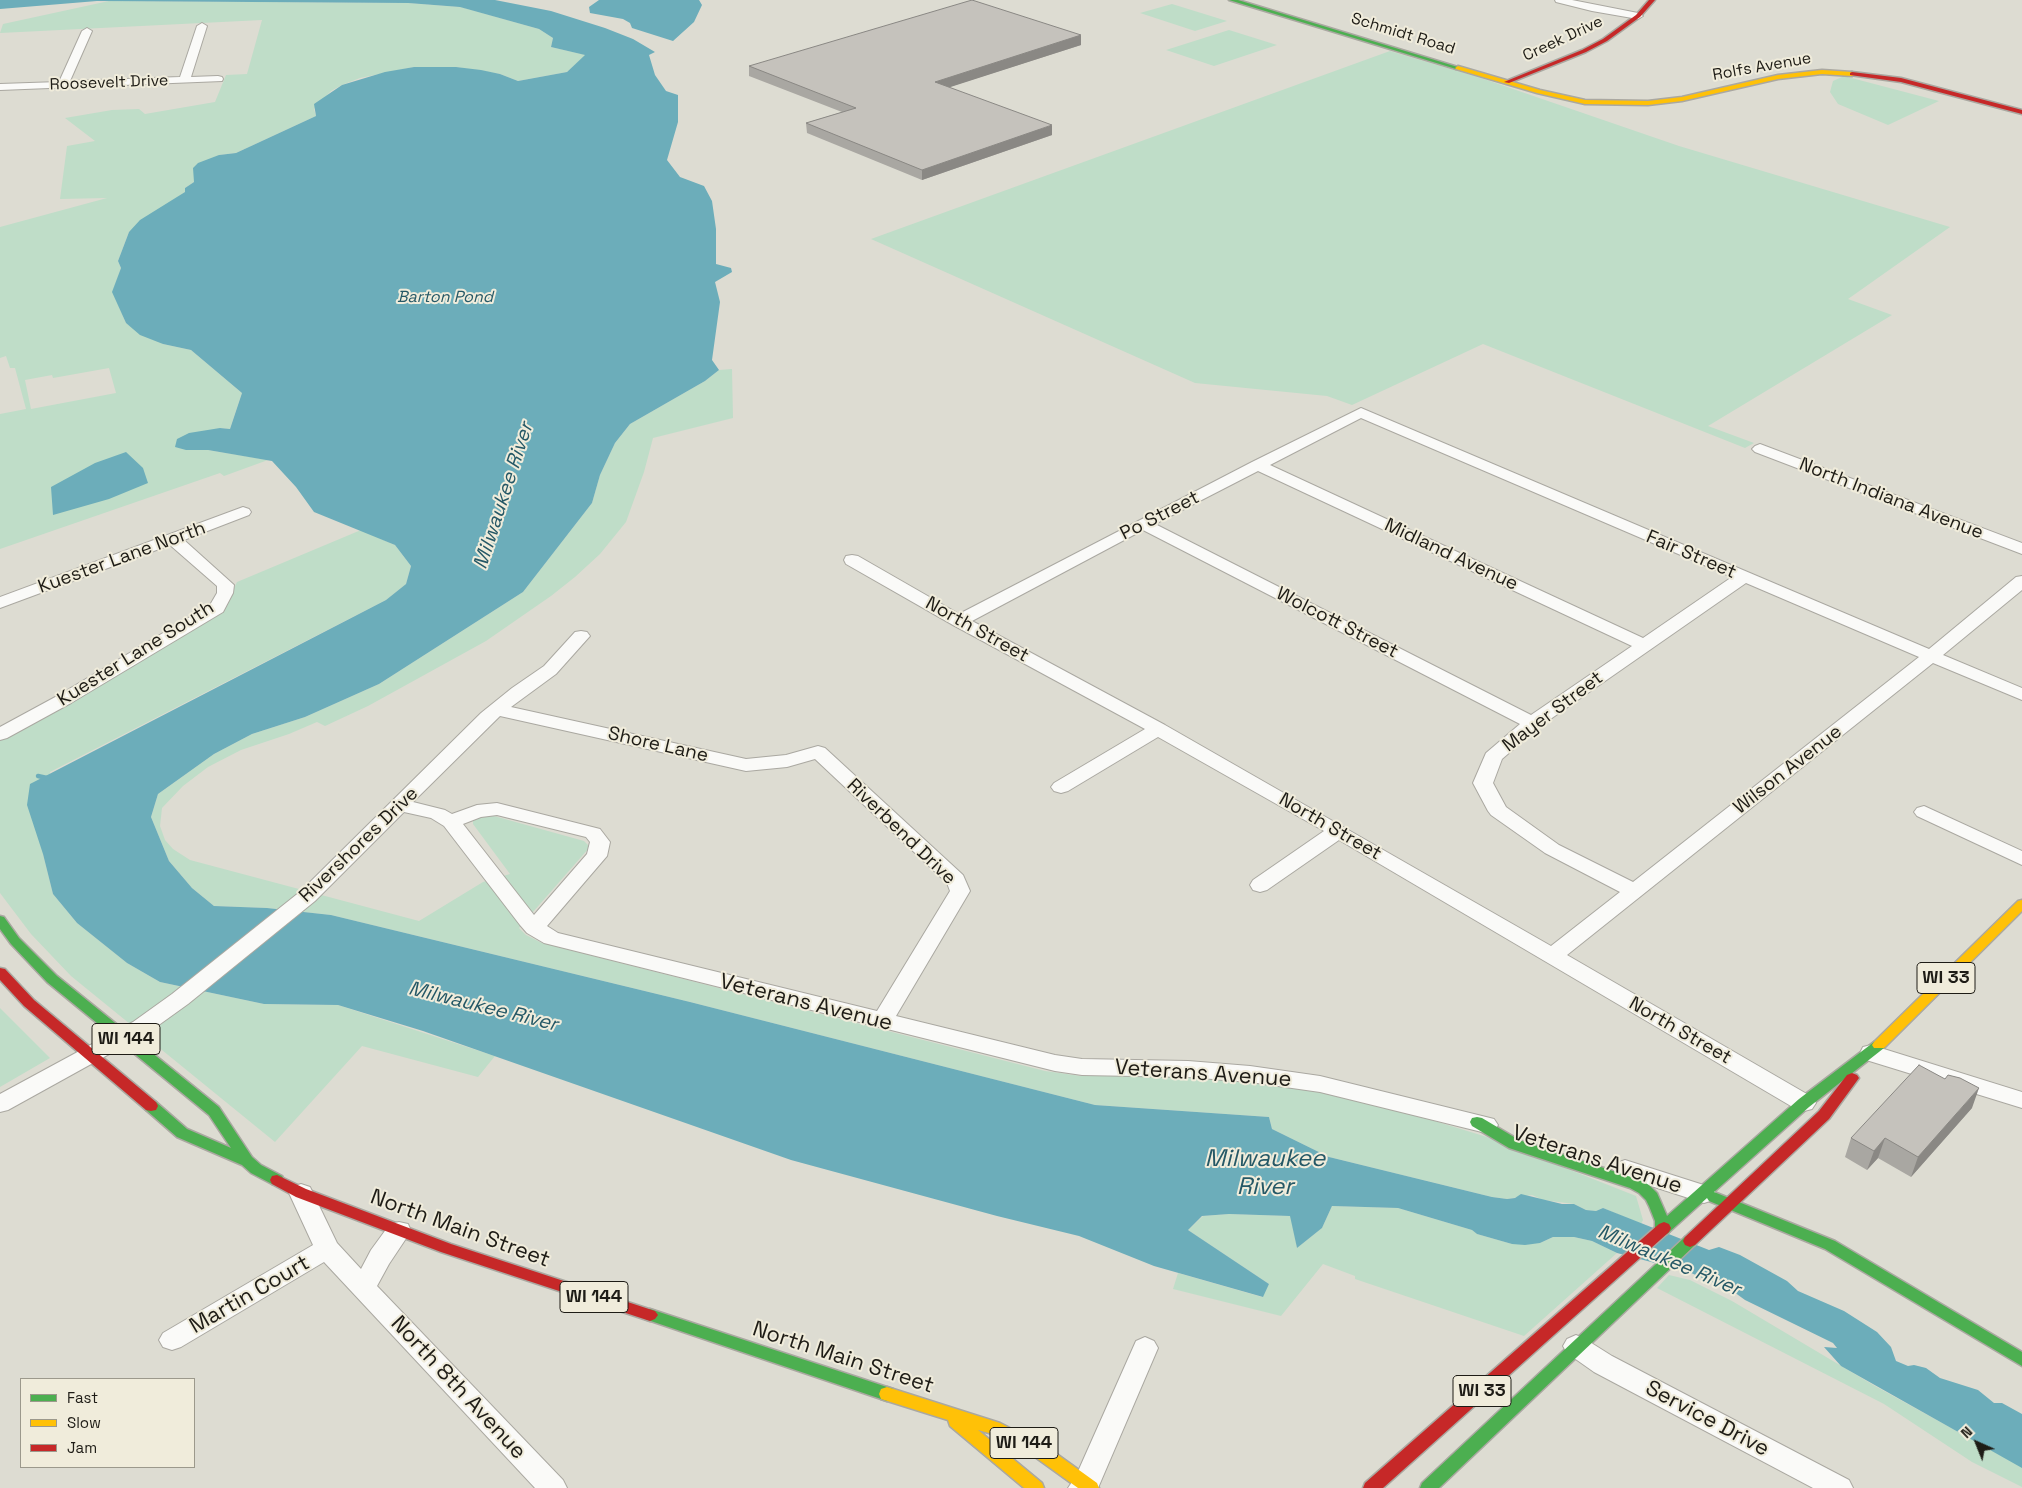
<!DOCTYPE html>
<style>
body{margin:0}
#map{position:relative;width:2022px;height:1488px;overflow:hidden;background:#dddcd2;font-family:"Space Grotesk",sans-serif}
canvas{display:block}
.legend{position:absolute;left:20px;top:1378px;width:175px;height:90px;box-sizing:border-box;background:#f0ecdb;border:1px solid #9c998c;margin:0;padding:6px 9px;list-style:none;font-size:15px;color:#1e1c16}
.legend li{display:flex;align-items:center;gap:10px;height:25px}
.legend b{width:25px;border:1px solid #9c998c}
.north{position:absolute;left:1952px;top:1418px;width:50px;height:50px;-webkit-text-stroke:4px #f0ecdb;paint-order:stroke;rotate:316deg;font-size:14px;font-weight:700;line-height:20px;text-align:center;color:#1e1c16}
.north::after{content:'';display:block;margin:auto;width:18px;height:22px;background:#1e1c16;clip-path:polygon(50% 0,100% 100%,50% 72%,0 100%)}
</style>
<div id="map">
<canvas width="2022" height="1488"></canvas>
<ul class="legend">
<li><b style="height:6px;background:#4caf50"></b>Fast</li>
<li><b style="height:6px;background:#ffc107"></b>Slow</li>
<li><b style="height:6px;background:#c62828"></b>Jam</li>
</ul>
<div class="north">N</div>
</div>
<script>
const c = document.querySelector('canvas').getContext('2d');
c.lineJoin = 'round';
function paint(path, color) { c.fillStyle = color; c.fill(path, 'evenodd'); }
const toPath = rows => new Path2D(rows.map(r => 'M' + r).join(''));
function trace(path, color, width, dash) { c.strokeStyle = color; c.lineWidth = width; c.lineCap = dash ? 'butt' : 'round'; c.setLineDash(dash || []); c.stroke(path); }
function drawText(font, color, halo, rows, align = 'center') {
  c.font = font + ' "Space Grotesk",sans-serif'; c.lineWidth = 4; c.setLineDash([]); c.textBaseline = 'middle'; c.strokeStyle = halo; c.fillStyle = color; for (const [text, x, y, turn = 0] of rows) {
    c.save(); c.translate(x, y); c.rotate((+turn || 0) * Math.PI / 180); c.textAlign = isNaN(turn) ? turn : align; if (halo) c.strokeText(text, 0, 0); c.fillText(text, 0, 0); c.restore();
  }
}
paint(toPath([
 [109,1,408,3,461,7,539,29,553,38,551,47,586,55,567,72,518,81,500,74,456,67,414,67,360,78,342,85,331,91,314,109,316,116,236,153,219,155,194,182,185,188,185,192,129,232,118,261,121,268,113,292,126,323,163,344,191,350,242,393,230,429,220,428,186,450,208,450,268,460,224,476,220,473,0,549,0,414,26,409,15,368,10,368,6,356,0,358,0,227,107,198,60,199,67,146,95,141,65,118,112,110,139,109,145,114,215,102,226,75,247,74,262,20,0,33,3,24],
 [109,368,116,393,31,409,25,380,52,375,53,378],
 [1172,4,1227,21,1195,31,1140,13],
 [1229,30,1277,45,1214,66,1166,50],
 [1390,51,1481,78,1679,146,1950,227,1848,299,1892,315,1708,426,1754,443,1745,448,1483,344,1352,405,1327,396,1195,383,871,239],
 [1844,76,1939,101,1888,125,1838,104,1830,92,1833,81],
 [732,369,733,418,653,438,644,472,626,522,600,554,575,577,551,596,486,641,368,706,325,726,317,722,289,734,241,750,208,767,183,786,162,808,160,826,165,840,173,849,190,860,419,921,483,882,510,874,473,824,473,820,476,818,494,816,584,841,588,845,589,848,519,928,526,935,542,943,1045,1071,1081,1076,1177,1076,1264,1083,1321,1092,1382,1105,1487,1137,1636,1196,1643,1220,1641,1224,1603,1208,1596,1211,1586,1210,1574,1204,1543,1200,1532,1195,1507,1199,1492,1197,1329,1157,1272,1129,1269,1117,1095,1105,690,1002,331,915,267,908,214,906,192,888,169,861,151,817,158,794,214,754,252,734,305,717,379,684,523,592,592,503,600,475,615,443,630,424,705,381,719,370],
 [361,530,395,545,411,566,406,584,386,600,50,772,43,854,53,894,77,923,127,963,160,982,264,1004,338,1005,495,1056,478,1077,362,1046,275,1142,71,976,31,934,0,893,0,737,230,596,237,582],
 [0,1008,50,1058,0,1087],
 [1332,1206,1398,1208,1472,1230,1477,1234,1512,1244,1540,1243,1553,1237,1574,1237,1592,1241,1617,1253,1524,1336,1355,1279,1355,1276,1323,1264,1281,1316,1173,1289,1178,1273,1262,1297,1269,1284,1188,1230,1203,1216,1229,1214,1291,1216,1297,1248,1322,1228],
 [1669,1275,1690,1280,1732,1301,1875,1386,2022,1467,2022,1487,1972,1462,1884,1404,1657,1288]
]), '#bfddc8');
paint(toPath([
 [0,0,495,0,551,11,605,28,633,39,655,52,649,55,655,75,666,91,678,95,678,122,667,160,680,177,704,186,712,201,716,229,716,264,731,268,732,272,715,282,720,302,712,360,719,370,705,381,630,424,615,443,600,475,592,503,523,592,379,684,305,717,252,734,214,754,158,794,151,817,169,861,192,888,214,906,267,908,331,915,690,1002,1095,1105,1269,1117,1272,1129,1329,1157,1492,1197,1507,1199,1515,1198,1521,1194,1562,1204,1574,1204,1586,1210,1596,1211,1603,1208,1709,1250,1719,1247,1740,1255,1787,1281,1798,1291,1844,1311,1877,1332,1891,1347,1896,1361,1908,1366,1914,1365,1926,1368,1940,1378,1978,1390,1994,1403,2002,1403,2022,1414,2022,1468,1841,1366,1824,1347,1837,1348,1833,1343,1745,1300,1734,1292,1689,1272,1617,1253,1592,1241,1574,1237,1553,1237,1540,1243,1525,1245,1512,1244,1477,1234,1472,1230,1398,1208,1332,1206,1322,1228,1297,1248,1290,1216,1229,1214,1202,1216,1188,1230,1269,1284,1263,1297,1154,1266,1079,1236,997,1216,791,1160,423,1031,338,1005,264,1004,160,982,127,963,77,923,53,894,43,854,27,805,30,784,386,600,406,584,411,566,395,545,314,512,296,487,272,461,208,450,186,450,175,447,177,439,189,433,220,428,230,429,242,393,191,350,163,344,140,335,126,323,112,292,121,268,118,261,129,232,140,220,185,192,185,188,194,182,193,168,198,163,219,155,236,153,316,116,314,104,342,85,385,72,414,67,456,67,481,70,500,74,518,81,567,72,585,55,551,47,553,38,539,29,460,7,408,3,97,1,0,9],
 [599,0,699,0,702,5,694,22,673,41,632,28,630,23,623,19,590,13,589,7],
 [126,452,143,468,148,483,109,499,53,515,51,487,95,463]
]), '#6cadba');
trace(toPath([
 [38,776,47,778]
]), '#6cadba', 4.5);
const street = toPath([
 [1555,0,1572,0,1638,13,1643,16,1638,19,1592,11,1556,2,1555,0],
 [202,23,207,26,191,77,218,76,222,77,223,79,222,81,0,90,0,84,59,82,82,31,87,28,92,31,70,81,180,77,197,26,202,23],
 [1361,408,1929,649,2016,577,2022,576,2022,590,1943,655,2022,688,2022,700,1933,663,1567,955,1812,1097,1816,1103,1812,1109,1804,1111,1796,1109,1339,840,1267,890,1260,892,1253,890,1250,885,1253,880,1324,831,1158,737,1068,791,1061,793,1054,791,1051,787,1054,783,1145,729,953,625,846,564,844,560,846,556,852,555,858,556,959,614,1252,462,1361,408],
 [1361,418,1732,577,1643,638,1270,465,1361,418],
 [1258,471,1632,646,1531,715,1155,524,1258,471],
 [1143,530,1520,724,1486,753,1473,783,1488,811,1491,815,1545,853,1620,892,1551,946,1165,725,972,621,1143,530],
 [1746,583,1919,657,1633,882,1559,845,1506,807,1493,783,1502,759,1539,727,1746,583],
 [1760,444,2022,543,2022,554,1755,452,1752,449,1755,446,1760,444],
 [243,507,249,509,251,512,249,515,184,540,234,585,233,593,223,612,71,703,7,738,0,740,0,727,59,695,210,605,217,593,217,586,170,545,0,608,0,597,243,507],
 [581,631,587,632,590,636,556,674,511,707,746,759,786,755,818,746,825,748,963,875,970,891,896,1016,1055,1055,1082,1059,1188,1061,1250,1066,1320,1076,1486,1117,1494,1119,1498,1125,1494,1131,1486,1133,1320,1092,1250,1082,1188,1077,1082,1075,1055,1071,544,943,527,933,520,925,444,826,431,818,404,812,315,901,188,1004,149,1032,8,1110,0,1112,0,1094,133,1022,172,994,301,891,481,713,512,688,544,666,575,632,581,631],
 [500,716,746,771,787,767,815,759,947,883,950,891,877,1011,558,933,547,926,607,856,610,842,600,829,497,803,477,805,452,814,445,810,413,802,500,716],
 [497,815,586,837,590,842,587,854,534,915,463,824,481,817,497,815],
 [1924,806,2022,851,2022,865,1917,816,1914,812,1917,808,1924,806],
 [1871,1045,2022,1092,2022,1108,1863,1059,1860,1053,1863,1047,1871,1045],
 [1625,1160,1713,1188,1716,1194,1713,1200,1704,1203,1617,1175,1613,1169,1617,1163,1625,1160],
 [301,1184,310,1187,337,1243,361,1269,371,1250,390,1224,399,1222,408,1224,411,1231,389,1264,377,1286,563,1480,567,1488,535,1488,324,1262,181,1347,172,1350,163,1347,159,1340,163,1333,313,1245,289,1193,292,1187,301,1184],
 [1576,1335,1585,1339,1612,1356,1849,1480,1853,1488,1813,1488,1594,1372,1567,1353,1563,1346,1567,1339,1576,1335],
 [1145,1337,1154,1341,1158,1348,1098,1488,1068,1488,1076,1476,1136,1341,1145,1337]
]);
const fast = toPath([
 [1229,0,1238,0,1461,68,1456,69,1229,0],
 [0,916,4,917,19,938,57,976,219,1107,252,1157,261,1165,282,1176,284,1180,282,1184,277,1185,272,1184,251,1173,242,1165,177,1137,146,1110,144,1106,146,1102,151,1101,156,1102,187,1129,231,1148,209,1115,47,982,11,944,0,929,0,916],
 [1879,1040,1884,1042,1886,1045,1884,1048,1809,1107,1714,1192,1835,1241,2022,1352,2022,1366,1825,1249,1709,1201,1707,1198,1667,1234,1662,1236,1657,1234,1655,1230,1655,1221,1649,1206,1646,1200,1639,1193,1630,1188,1509,1148,1472,1126,1470,1122,1472,1118,1477,1117,1482,1118,1519,1140,1640,1180,1649,1185,1657,1193,1667,1216,1799,1099,1874,1042,1879,1040],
 [1690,1235,1695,1237,1697,1241,1695,1245,1439,1488,1420,1488,1422,1483,1685,1237,1690,1235],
 [650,1309,893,1389,895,1394,893,1399,887,1401,645,1319,642,1315,645,1311,650,1309]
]);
const slow = toPath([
 [1458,66,1540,90,1585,100,1648,101,1682,97,1778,75,1822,70,1852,72,1855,74,1852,76,1822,74,1778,79,1682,101,1648,105,1585,104,1537,93,1456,69,1455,68,1458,66],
 [2022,900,2022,911,1884,1048,1874,1048,1872,1045,1874,1042,2018,901,2022,900],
 [887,1387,1000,1423,1047,1447,1097,1483,1099,1488,1078,1488,1035,1457,989,1433,978,1430,1042,1483,1044,1488,1024,1488,950,1426,948,1420,881,1399,879,1394,881,1389,887,1387]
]);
const jam = toPath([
 [1649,0,1655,0,1640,17,1607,41,1586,52,1509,83,1504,82,1582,50,1603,39,1636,15,1649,0],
 [1852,72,1901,78,2022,110,2022,114,1901,82,1850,75,1850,73,1852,72],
 [0,968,5,969,34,1000,156,1102,158,1106,156,1110,151,1111,146,1110,24,1006,0,980,0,968],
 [1852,1073,1857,1075,1859,1078,1829,1119,1695,1245,1690,1247,1685,1245,1683,1241,1685,1237,1819,1111,1847,1075,1852,1073],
 [277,1175,306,1189,451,1244,655,1311,658,1315,655,1319,650,1321,441,1252,296,1197,272,1184,270,1180,272,1176,277,1175],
 [1664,1222,1669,1224,1671,1228,1669,1232,1383,1488,1363,1488,1365,1483,1659,1224,1664,1222]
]);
trace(street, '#aaa8a1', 2);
trace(fast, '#aaa8a1', 3);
trace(slow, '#aaa8a1', 3);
trace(jam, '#aaa8a1', 3);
paint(street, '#fafaf8');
paint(fast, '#4caf50');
paint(slow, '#ffc107');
paint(jam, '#c62828');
paint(toPath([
 [1081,35,1081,45,949,87,1052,135,922,180,807,133,806,123,842,112,749,76,749,66],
 [1972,1108,1911,1177,1878,1158,1867,1170,1845,1157,1851,1138]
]), '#a9a7a2');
paint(toPath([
 [1081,35,1081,45,935,92,935,82],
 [1052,125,1052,135,922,180,922,170],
 [1979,1088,1972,1108,1911,1177,1918,1157],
 [1885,1138,1878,1158,1867,1170,1874,1151]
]), '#8a8884');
const building = toPath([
 [972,0,1081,35,935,82,1052,125,922,170,806,123,856,108,749,66,972,0],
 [1919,1065,1945,1079,1948,1075,1960,1078,1979,1088,1918,1157,1885,1138,1874,1151,1851,1138,1919,1065]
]);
paint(building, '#c5c2bc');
trace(building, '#8a8884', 1);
drawText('16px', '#1e1c16', '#f0ecdb', [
 ["Schmidt Road",1403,34,17],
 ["Creek Drive",1563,39,-25],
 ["Rolfs Avenue",1762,67,-10],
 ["Roosevelt Drive",109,83,-2]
]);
drawText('italic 16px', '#255866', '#f0ecdb', [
 ["Barton Pond",445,298]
]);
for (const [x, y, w] of [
 [1946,978,58],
 [126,1039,68],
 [594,1297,68],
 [1482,1391,58],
 [1024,1443,68]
]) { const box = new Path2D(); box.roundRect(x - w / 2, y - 15.5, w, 31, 4); c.fillStyle = '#f0ecdb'; c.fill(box); trace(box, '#1e1c16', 1); }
drawText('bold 18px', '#1e1c16', null, [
 ["WI 33",1946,978],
 ["WI 144",126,1039],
 ["WI 144",594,1297],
 ["WI 33",1482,1391],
 ["WI 144",1024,1443]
]);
drawText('19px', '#1e1c16', '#f0ecdb', [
 ["North Indiana Avenue",1891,499,21],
 ["Po Street",1160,516,-27],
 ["Midland Avenue",1451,555,25],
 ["Fair Street",1691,555,23],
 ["Kuester Lane North",122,558,-20],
 ["Wolcott Street",1337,623,27],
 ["North Street",977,630,29],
 ["Kuester Lane South",136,654,-32],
 ["Mayer Street",1553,712,-37],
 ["Shore Lane",658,745,13],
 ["Wilson Avenue",1788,770,-38],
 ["North Street",1330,827,30],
 ["Riverbend Drive",901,832,44],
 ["Rivershores Drive",359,845,-44],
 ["North Street",1680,1031,30]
]);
drawText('italic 20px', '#255866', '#f0ecdb', [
 ["Milwaukee River",504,496,-72],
 ["Milwaukee River",483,1007,14],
 ["Milwaukee River",1669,1261,23]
]);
drawText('22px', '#1e1c16', '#f0ecdb', [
 ["Veterans Avenue",806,1003,14],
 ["Veterans Avenue",1203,1074,4],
 ["Veterans Avenue",1597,1160,18],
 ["North Main Street",460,1229,20],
 ["Martin Court",250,1295,-30],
 ["North Main Street",843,1358,18],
 ["North 8th Avenue",458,1388,47],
 ["Service Drive",1707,1419,28]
]);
drawText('italic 24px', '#255866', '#f0ecdb', [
 ["Milwaukee",1265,1159],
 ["River",1265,1187]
]);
</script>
